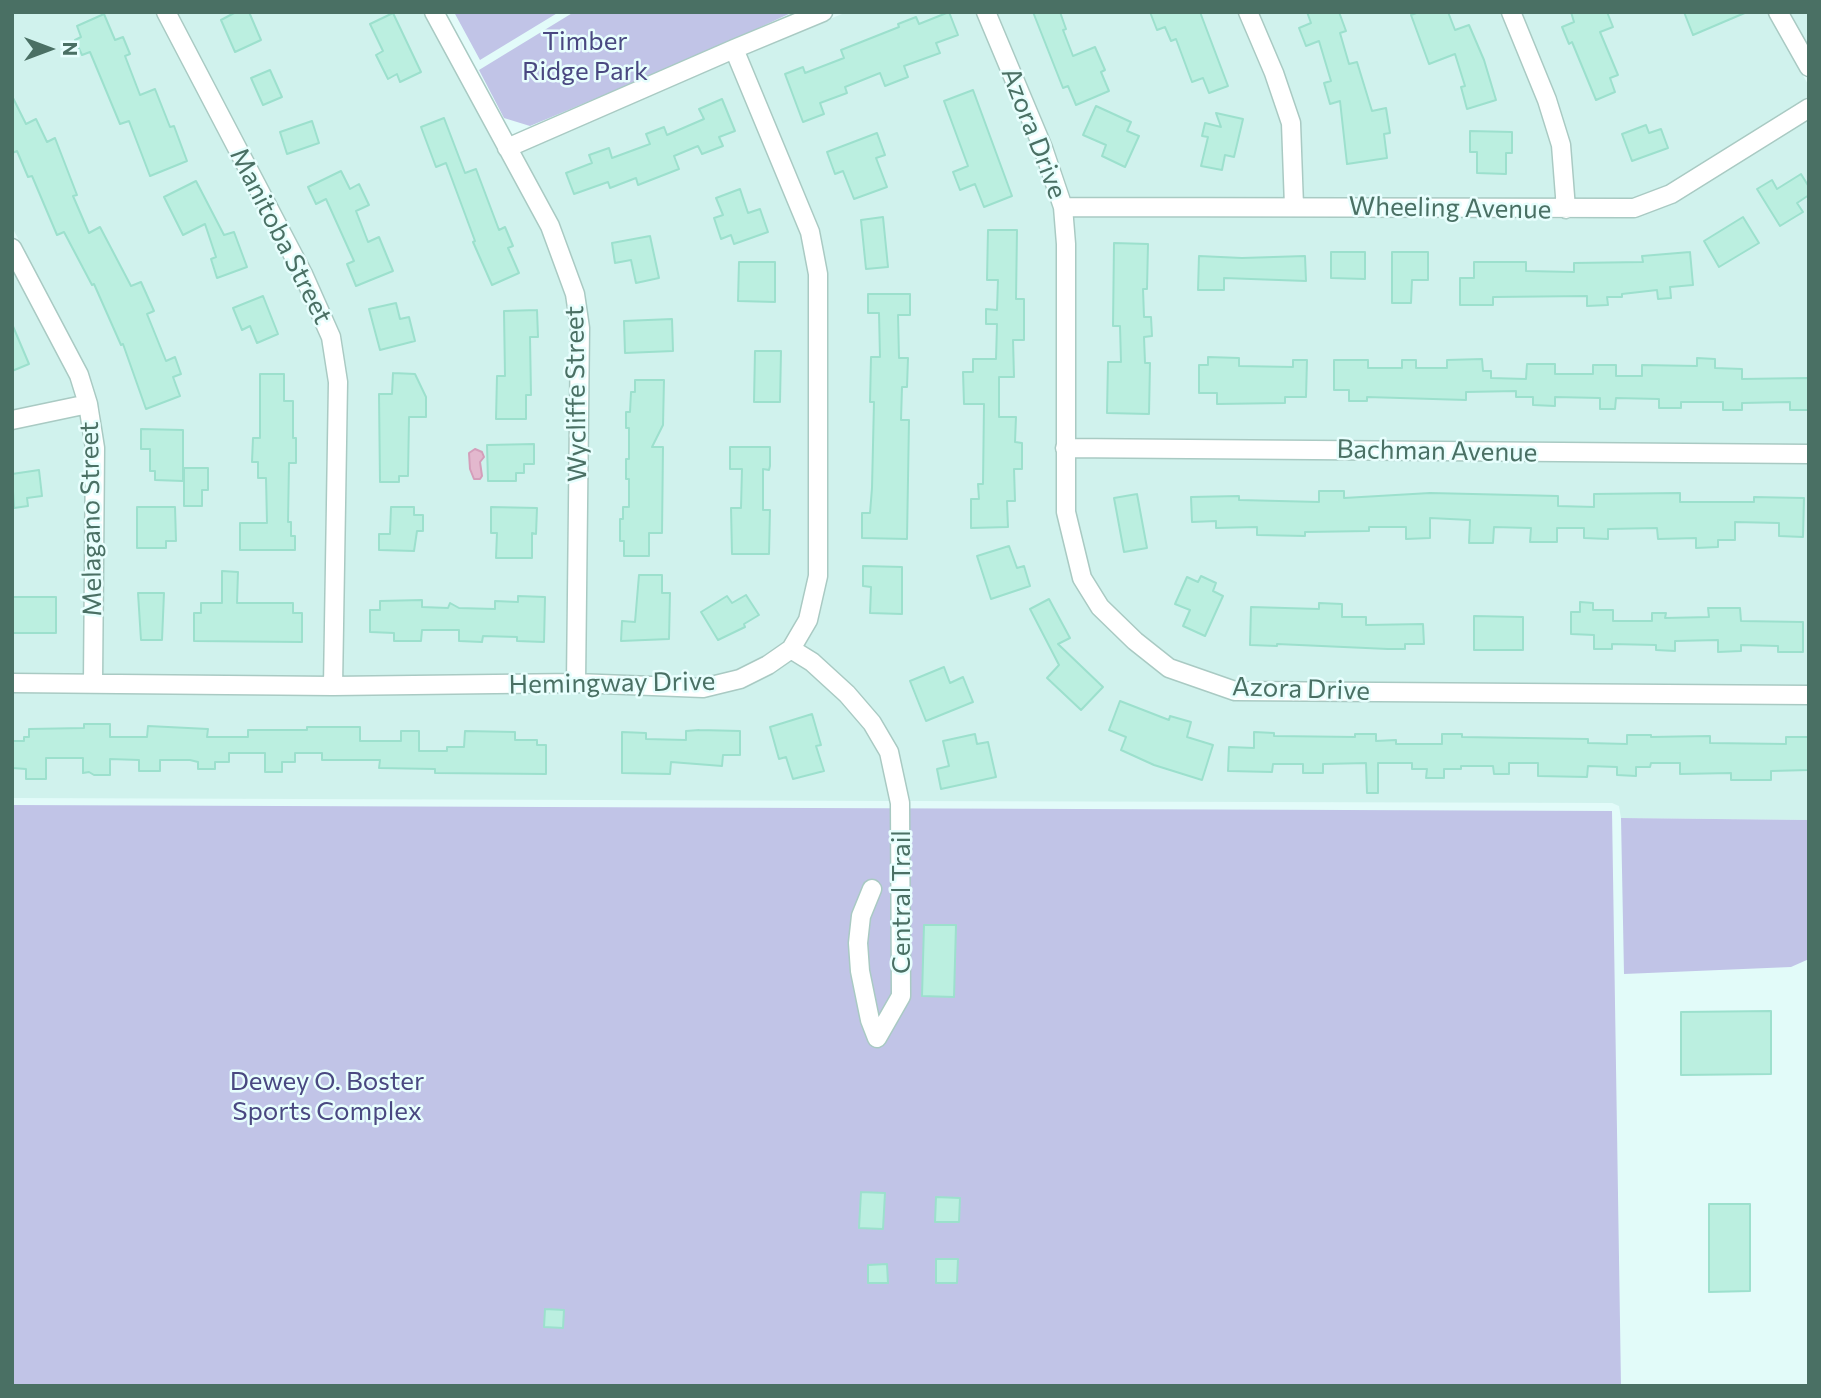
<!DOCTYPE html>
<style>
body{margin:0}
#map{position:relative;width:1821px;height:1398px;overflow:hidden;background:#e2fbf9;font-family:Commissioner,sans-serif}
canvas{display:block}
.frame{position:absolute;inset:0;border:14px solid #4a7064;pointer-events:none}
.north{position:absolute;left:14px;top:14px;width:70px;height:70px;-webkit-text-stroke:5px #e7fefd;paint-order:stroke;rotate:90deg;font-size:19px;font-weight:700;line-height:28px;text-align:center;color:#4a7064}
.north::after{content:'';display:block;margin:auto;width:24px;height:32px;background:#4a7064;clip-path:polygon(50% 0,100% 100%,50% 72%,0 100%)}
</style>
<div id="map">
<canvas width="1821" height="1398"></canvas>
<div class="frame"></div>
<div class="north">N</div>
</div>
<script>
const c = document.querySelector('canvas').getContext('2d');
c.lineJoin = 'round';
function paint(path, color) { c.fillStyle = color; c.fill(path, 'evenodd'); }
const toPath = rows => new Path2D(rows.map(r => 'M' + r).join(''));
function trace(path, color, width, dash) { c.strokeStyle = color; c.lineWidth = width; c.lineCap = dash ? 'butt' : 'round'; c.setLineDash(dash || []); c.stroke(path); }
function drawText(font, color, halo, rows, align = 'center') {
  c.font = font + ' Commissioner,sans-serif'; c.lineWidth = 5; c.setLineDash([]); c.textBaseline = 'middle'; c.strokeStyle = halo; c.fillStyle = color; for (const [text, x, y, turn = 0] of rows) {
    c.save(); c.translate(x, y); c.rotate((+turn || 0) * Math.PI / 180); c.textAlign = isNaN(turn) ? turn : align; if (halo) c.strokeText(text, 0, 0); c.fillText(text, 0, 0); c.restore();
  }
}
paint(toPath([
 [12,12,155,12,294,278,322,339,328,382,323,677,103,674,104,448,100,410,88,372,12,227],
 [177,12,423,12,541,229,565,296,570,329,566,675,343,677,348,382,341,334,312,271],
 [847,12,976,12,1034,151,1053,208,1056,244,1056,511,1072,580,1093,613,1129,648,1166,676,1235,700,1809,704,1809,820,1621,818,1619,806,1612,803,910,801,898,751,881,719,854,688,819,656,803,646,818,622,828,576,827,272,820,229,746,53],
 [997,12,1237,12,1264,76,1281,125,1284,197,1071,198,1053,145],
 [1258,12,1500,12,1538,102,1551,147,1555,201,1304,197,1301,123,1283,70],
 [1521,12,1767,12,1809,86,1809,97,1666,186,1632,199,1575,201,1570,145,1557,97],
 [1789,12,1809,12,1809,47],
 [728,61,801,234,808,274,808,575,799,617,783,643,763,657,736,671,702,679,586,675,589,327,585,292,560,224,520,152],
 [1809,118,1809,445,1075,439,1076,244,1074,216,1294,215,1557,219,1635,217,1677,201],
 [12,269,70,378,76,398,12,411],
 [80,415,85,448,83,674,12,674,12,429],
 [1075,456,1809,463,1809,686,1236,683,1175,661,1143,635,1108,602,1091,575,1076,511],
 [791,660,806,669,840,699,863,728,879,755,890,801,12,798,12,692,343,695,576,692,703,696,745,687]
]), '#d0f2ed');
paint(toPath([
 [454,12,559,12,480,60],
 [574,12,793,12,707,52,530,126,504,118,479,70],
 [12,805,1612,811,1621,1386,12,1386],
 [1621,818,1809,820,1809,959,1791,967,1624,974]
]), '#c1c4e7');
const water = toPath([
 [475,449,482,452,484,457,480,462,482,476,480,479,474,479,470,469,469,453,475,449]
]);
paint(water, '#e3b8ce');
trace(water, '#d49eba', 2);
const building = toPath([
 [236,12,249,12,261,40,235,52,221,20,236,12],
 [949,12,958,35,936,43,940,53,904,66,908,77,885,86,880,73,845,87,847,93,820,103,824,114,803,122,785,74,803,67,805,73,844,58,841,50,899,27,898,24,916,17,919,24,949,12],
 [1033,12,1060,12,1066,29,1063,30,1073,56,1095,47,1105,70,1101,72,1109,91,1076,105,1068,86,1063,88,1033,12],
 [1150,12,1200,12,1228,86,1209,93,1203,78,1192,82,1176,39,1171,41,1165,27,1157,30,1150,12],
 [1307,12,1339,12,1346,31,1340,33,1349,64,1357,62,1372,111,1386,108,1390,133,1384,134,1387,158,1347,164,1340,101,1330,104,1324,83,1331,81,1319,41,1306,46,1299,28,1311,23,1307,12],
 [1419,12,1448,12,1455,30,1469,25,1484,60,1496,100,1467,109,1461,87,1465,86,1455,54,1429,64,1411,15,1419,12],
 [1571,12,1607,12,1613,27,1600,32,1618,75,1610,78,1615,92,1596,100,1572,42,1569,44,1562,27,1574,22,1571,12],
 [1684,12,1747,12,1693,35,1684,12],
 [393,13,421,72,400,82,397,74,388,79,376,55,383,51,370,24,393,13],
 [104,14,115,40,123,37,130,54,125,56,140,95,155,89,170,127,174,126,187,161,150,176,129,121,120,124,90,52,82,55,75,40,81,37,77,26,104,14],
 [270,70,282,97,263,105,251,78,270,70],
 [973,90,1012,196,984,207,975,184,960,190,953,172,968,166,944,101,973,90],
 [12,96,26,124,36,119,47,142,55,138,77,195,73,196,89,233,100,227,131,286,141,282,154,311,147,314,166,361,175,357,181,374,173,377,180,396,146,409,123,344,121,345,94,284,92,285,64,232,57,235,32,176,28,177,17,151,12,153,12,96],
 [722,99,735,131,719,137,723,146,702,154,698,146,674,156,679,169,638,185,636,178,610,188,608,182,574,194,566,173,592,163,589,155,609,148,612,158,650,144,646,134,664,127,667,135,704,119,699,109,722,99],
 [1096,106,1131,122,1127,131,1139,136,1125,167,1102,156,1106,145,1083,135,1096,106],
 [1216,113,1243,119,1234,157,1225,155,1222,170,1201,166,1208,137,1202,136,1205,123,1221,127,1216,113],
 [444,118,465,173,476,169,499,230,505,227,513,246,508,248,519,273,492,285,473,242,475,241,446,163,436,167,421,127,444,118],
 [312,121,319,143,287,154,280,132,312,121],
 [1646,125,1649,133,1661,129,1668,148,1632,161,1622,134,1646,125],
 [1470,131,1512,132,1512,153,1506,153,1506,174,1477,173,1477,152,1470,152,1470,131],
 [877,133,885,155,876,158,887,187,854,199,843,171,835,174,827,152,877,133],
 [341,171,350,189,359,184,369,205,356,211,368,242,379,237,393,271,356,286,347,264,354,261,326,199,316,204,308,187,341,171],
 [1801,174,1809,187,1809,195,1797,203,1803,212,1780,226,1757,189,1772,180,1777,189,1801,174],
 [196,181,224,235,234,232,247,267,217,278,211,259,216,257,205,224,183,235,164,197,196,181],
 [740,189,748,213,760,209,768,232,734,244,731,235,721,239,714,218,723,215,716,198,740,189],
 [883,217,888,267,866,269,861,220,883,217],
 [1743,217,1759,243,1719,267,1704,241,1743,217],
 [988,230,1017,230,1016,299,1024,299,1024,340,1013,340,1014,377,999,377,999,417,1016,417,1015,442,1022,443,1022,469,1014,469,1015,501,1007,501,1008,527,971,528,971,499,979,499,978,484,983,484,984,404,964,404,963,372,973,372,973,359,996,359,997,324,986,324,986,309,997,310,998,280,987,280,988,230],
 [650,236,659,278,636,283,631,260,615,263,612,243,650,236],
 [1114,243,1148,244,1147,289,1143,289,1144,317,1151,317,1152,336,1144,337,1145,363,1150,363,1149,414,1107,413,1108,362,1121,362,1120,326,1113,326,1114,243],
 [1331,252,1365,252,1365,279,1331,278,1331,252],
 [1392,252,1428,252,1428,280,1412,280,1411,303,1392,303,1392,252],
 [1690,252,1693,285,1670,287,1671,298,1658,299,1657,290,1622,294,1622,297,1607,297,1608,305,1587,306,1587,296,1493,297,1493,305,1460,305,1460,278,1474,278,1474,262,1526,262,1526,271,1574,272,1574,263,1643,262,1642,256,1690,252],
 [1199,256,1242,258,1305,256,1306,281,1224,278,1224,290,1198,290,1199,256],
 [739,262,775,262,775,302,738,301,739,262],
 [868,294,910,294,910,315,898,315,899,358,908,358,907,387,902,387,901,420,909,420,907,539,862,538,862,513,870,513,872,488,874,402,870,402,871,357,880,357,879,313,868,313,868,294],
 [263,296,278,334,257,343,250,326,242,330,233,308,263,296],
 [396,303,400,319,409,317,415,341,380,350,369,309,396,303],
 [537,310,538,337,530,337,531,395,526,395,526,419,496,419,497,376,505,376,504,311,537,310],
 [672,319,673,351,625,353,624,321,672,319],
 [12,324,29,364,12,371,12,324],
 [755,351,781,351,780,402,754,402,755,351],
 [1208,357,1239,358,1239,366,1293,367,1293,360,1307,360,1306,397,1285,397,1285,403,1217,404,1217,393,1199,393,1199,365,1208,365,1208,357],
 [1697,358,1715,359,1715,368,1742,369,1742,379,1808,378,1808,410,1790,410,1790,402,1742,403,1742,410,1723,410,1723,402,1681,402,1681,408,1659,408,1659,399,1616,398,1615,409,1600,409,1600,398,1555,397,1555,406,1533,405,1533,397,1516,397,1516,391,1466,392,1466,400,1367,397,1367,401,1349,401,1349,390,1334,390,1334,360,1368,360,1368,368,1402,368,1402,360,1416,360,1416,368,1447,368,1447,360,1482,359,1483,371,1491,371,1491,378,1526,379,1527,364,1555,364,1555,374,1593,374,1593,365,1616,365,1616,376,1642,376,1642,365,1697,366,1697,358],
 [393,373,415,374,426,397,426,417,409,417,408,476,399,476,399,482,380,482,379,394,392,394,393,373],
 [260,374,284,374,284,401,293,401,293,438,296,438,296,463,289,463,288,522,291,522,291,536,295,536,295,550,240,550,240,523,267,523,266,478,258,478,258,462,252,462,253,438,260,438,260,374],
 [635,380,664,380,663,425,652,447,663,447,662,533,649,533,649,556,624,556,624,541,620,541,620,519,623,519,623,507,629,507,629,479,626,479,626,459,629,459,629,428,626,428,626,412,630,412,631,392,635,392,635,380],
 [141,429,183,430,183,481,155,480,155,471,150,471,150,449,141,449,141,429],
 [534,444,534,464,524,464,524,473,516,473,516,481,488,481,487,445,534,444],
 [730,447,770,447,770,466,769,470,763,469,763,510,770,510,769,554,732,554,731,508,741,508,742,469,730,469,730,447],
 [184,468,208,468,208,490,202,490,202,506,184,506,184,468],
 [39,470,42,496,27,498,28,506,14,508,12,474,39,470],
 [1319,491,1344,491,1344,498,1430,493,1558,496,1558,506,1594,507,1594,494,1680,493,1680,502,1754,502,1754,497,1804,498,1803,537,1779,536,1779,523,1735,522,1735,540,1718,540,1718,547,1696,548,1696,538,1658,539,1657,528,1608,529,1608,539,1584,538,1584,528,1557,528,1557,542,1530,542,1531,528,1494,527,1493,543,1469,543,1470,520,1430,518,1430,538,1406,539,1406,527,1369,527,1369,531,1305,532,1305,536,1257,535,1257,527,1216,528,1216,521,1192,522,1191,497,1239,496,1239,500,1319,502,1319,491],
 [1137,494,1147,548,1124,552,1114,498,1137,494],
 [137,507,175,507,176,541,166,541,166,548,137,548,137,507],
 [391,507,414,507,414,515,423,515,423,531,417,531,414,551,379,550,379,534,390,534,391,507],
 [491,507,537,508,536,534,532,533,532,558,496,558,497,533,491,533,491,507],
 [1009,546,1017,568,1024,566,1030,586,991,599,977,556,1009,546],
 [863,566,902,567,902,614,870,613,871,587,863,586,863,566],
 [222,571,238,572,237,603,293,603,293,613,302,613,302,642,194,641,194,613,201,613,201,603,222,603,222,571],
 [639,575,662,575,662,593,670,593,669,639,621,641,622,621,635,622,639,575],
 [1201,576,1216,583,1213,591,1223,596,1205,636,1183,626,1190,610,1175,604,1187,577,1198,582,1201,576],
 [138,593,164,593,162,640,141,640,138,593],
 [746,595,759,615,744,624,745,627,718,640,701,612,727,596,732,603,746,595],
 [518,596,545,597,544,642,517,641,517,637,483,636,482,642,459,641,459,630,422,630,421,641,394,641,394,633,370,632,370,610,380,610,380,601,422,600,422,607,448,608,450,603,459,608,495,609,495,601,518,602,518,596],
 [12,597,56,597,56,633,12,633,12,597],
 [1049,599,1070,638,1058,644,1103,687,1081,710,1047,678,1059,665,1030,609,1049,599],
 [1580,602,1593,603,1593,610,1613,610,1613,621,1652,621,1652,613,1666,613,1665,618,1709,617,1708,608,1740,608,1741,621,1803,622,1803,652,1778,652,1778,646,1741,645,1741,651,1718,652,1718,640,1675,641,1675,651,1656,650,1656,645,1612,644,1612,649,1594,649,1594,635,1571,634,1571,612,1580,612,1580,602],
 [1319,603,1342,604,1342,617,1366,617,1366,625,1423,624,1424,644,1405,644,1405,649,1388,649,1277,644,1277,646,1250,645,1251,607,1319,609,1319,603],
 [1474,616,1523,617,1523,650,1474,650,1474,616],
 [944,667,950,683,963,677,973,702,926,721,910,681,944,667],
 [1120,701,1169,720,1170,716,1191,722,1187,737,1213,745,1202,780,1154,765,1121,750,1126,737,1109,730,1120,701],
 [812,714,821,745,816,746,824,771,793,779,786,757,779,759,770,727,812,714],
 [84,724,110,724,110,737,147,737,148,726,208,729,207,737,248,737,248,730,307,730,307,727,360,727,360,741,401,741,401,731,419,731,419,751,447,751,447,747,464,747,465,731,515,732,515,740,537,740,537,745,546,745,546,774,435,773,435,769,379,768,380,760,322,760,322,753,295,753,295,762,282,762,282,772,265,772,265,753,229,753,229,762,215,762,215,769,198,769,198,762,190,760,160,760,160,771,139,771,139,760,110,759,110,775,94,775,89,772,83,773,83,758,46,758,46,779,26,779,26,769,12,768,12,741,24,741,24,737,29,737,29,729,84,728,84,724],
 [699,730,740,731,740,755,723,755,722,766,671,762,670,774,622,773,622,732,646,733,646,739,686,740,686,731,699,730],
 [1254,732,1274,733,1274,736,1355,737,1355,734,1376,734,1376,741,1396,740,1396,744,1442,744,1442,734,1462,734,1462,737,1588,739,1588,743,1627,744,1627,735,1651,735,1651,737,1710,736,1710,743,1786,744,1786,737,1809,737,1809,770,1771,771,1771,780,1731,780,1731,773,1680,774,1680,763,1651,763,1650,767,1636,767,1636,776,1617,775,1617,767,1588,766,1587,777,1538,776,1538,763,1509,763,1509,774,1494,774,1493,766,1461,766,1461,769,1444,769,1444,778,1426,778,1427,769,1412,769,1412,763,1378,763,1378,793,1367,793,1366,763,1323,764,1323,773,1303,773,1303,764,1273,764,1272,772,1228,771,1229,747,1254,748,1254,732],
 [975,734,977,744,988,742,996,777,941,789,937,769,949,766,943,741,975,734],
 [924,925,956,925,954,997,922,996,924,925],
 [1771,1011,1771,1074,1681,1075,1681,1012,1771,1011],
 [861,1192,885,1193,883,1229,859,1228,861,1192],
 [936,1197,960,1198,959,1222,935,1222,936,1197],
 [1709,1204,1750,1204,1750,1291,1709,1292,1709,1204],
 [936,1259,958,1259,957,1283,936,1283,936,1259],
 [887,1264,888,1283,868,1283,868,1265,887,1264],
 [545,1309,564,1310,563,1328,544,1327,545,1309]
]);
paint(building, '#bbefe0');
trace(building, '#9ce0cd', 2);
const minor = toPath([
 [166,12,303,274,331,337,338,382,333,686],
 [434,12,550,226,575,294,580,328,576,683],
 [986,12,1043,148,1063,207,1066,244,1066,512,1082,578,1100,607,1135,641,1169,668,1235,691,1809,695],
 [1248,12,1274,73,1291,123,1294,206],
 [1511,12,1547,100,1561,145,1566,209],
 [1778,12,1809,67],
 [507,148,734,49,823,12],
 [1063,207,1634,208,1671,194,1809,108],
 [12,248,79,375,88,404,95,448,93,682],
 [12,420,88,404],
 [1065,448,1809,454],
 [791,649,812,662,847,694,872,723,889,752,900,803,901,996,877,1038,870,1020,860,971,858,943,861,916,872,889],
 [12,683,333,686,576,683,703,688,740,679,768,665,791,649,808,620,818,576,818,274,810,232,734,49]
]);
trace(minor, '#a9cac3', 21);
trace(minor, '#fff', 18);
drawText('26px', '#4a4881', '#e7fefd', [
 ["Timber",585,41],
 ["Ridge Park",585,71],
 ["Dewey O. Boster",327,1081],
 ["Sports Complex",327,1111]
]);
drawText('26px', '#4a7064', '#e7fefd', [
 ["Azora Drive",1034,133,69],
 ["Wheeling Avenue",1450,208,1],
 ["Manitoba Street",281,236,63],
 ["Wycliffe Street",576,394,-91],
 ["Bachman Avenue",1437,451,1],
 ["Melagano Street",91,519,-91],
 ["Hemingway Drive",612,683,-1],
 ["Azora Drive",1301,689,2],
 ["Central Trail",901,902,-90]
]);
</script>
